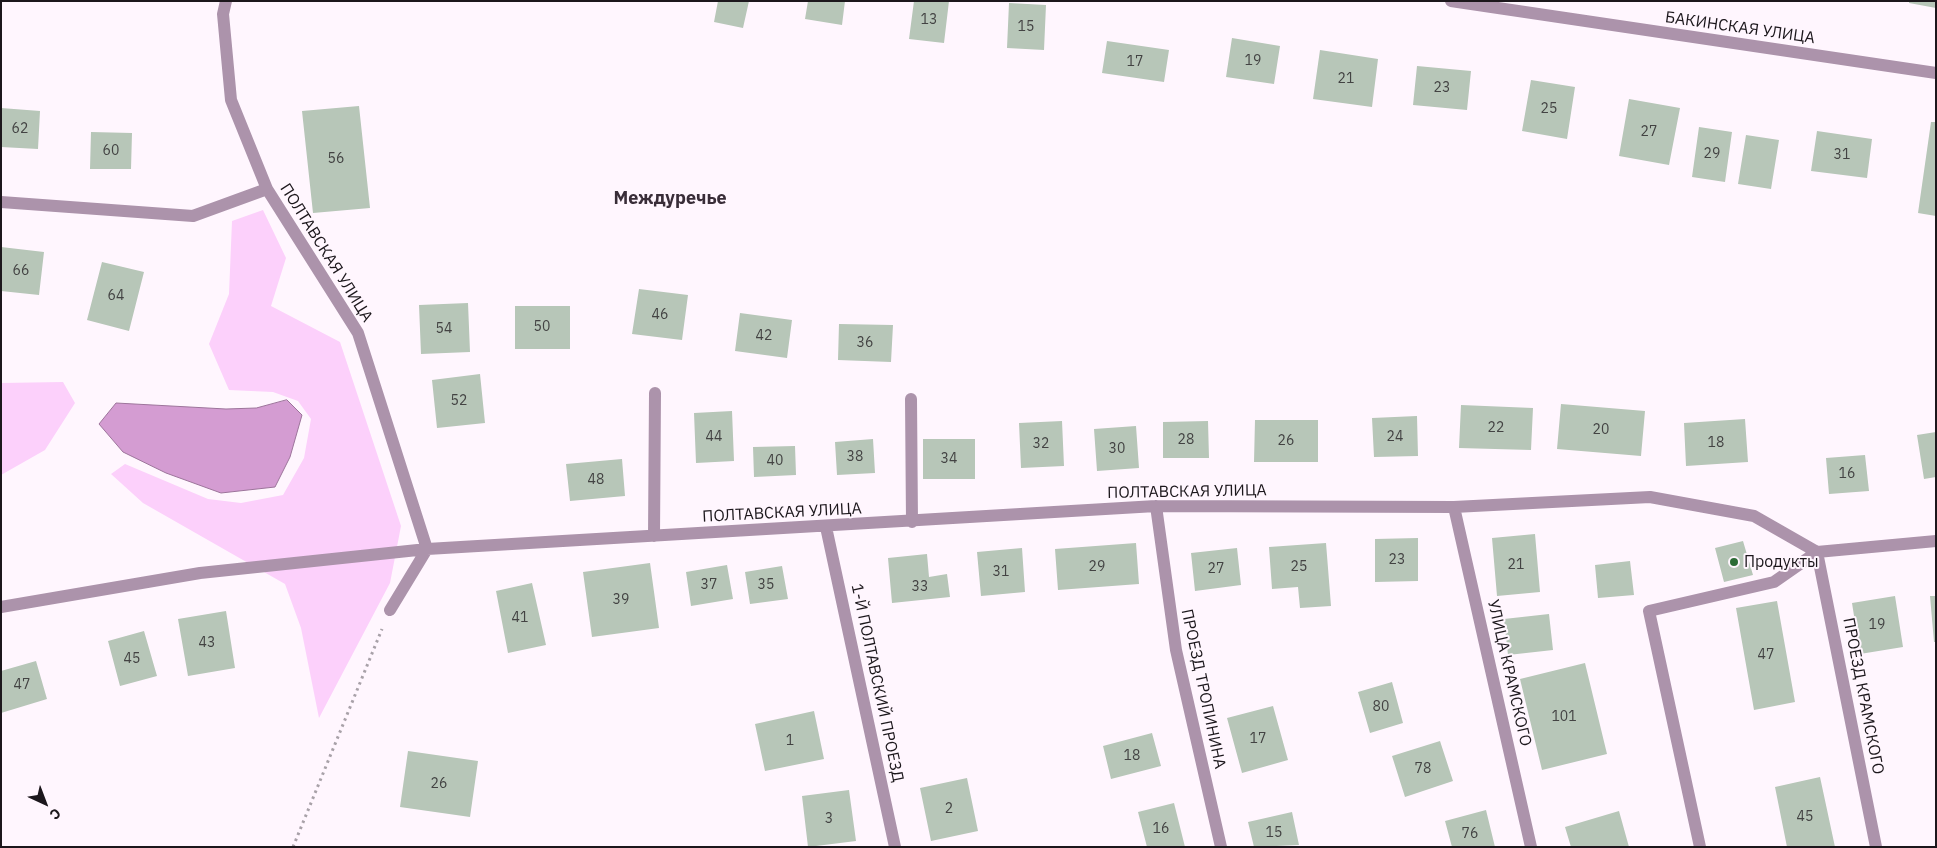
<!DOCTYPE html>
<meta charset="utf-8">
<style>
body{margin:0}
#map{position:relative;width:1937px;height:848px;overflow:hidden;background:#fff6fe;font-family:"IBM Plex Sans",sans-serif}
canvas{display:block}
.frame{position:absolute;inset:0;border:2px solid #1c171c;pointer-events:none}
.north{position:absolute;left:20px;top:778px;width:50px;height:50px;-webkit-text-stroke:4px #fff6fe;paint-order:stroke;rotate:137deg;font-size:14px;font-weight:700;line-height:20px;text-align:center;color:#1c171c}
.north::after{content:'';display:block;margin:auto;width:18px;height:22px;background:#1c171c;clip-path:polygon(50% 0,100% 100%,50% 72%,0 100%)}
</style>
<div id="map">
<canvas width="1937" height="848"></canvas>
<div class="frame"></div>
<div class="north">С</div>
</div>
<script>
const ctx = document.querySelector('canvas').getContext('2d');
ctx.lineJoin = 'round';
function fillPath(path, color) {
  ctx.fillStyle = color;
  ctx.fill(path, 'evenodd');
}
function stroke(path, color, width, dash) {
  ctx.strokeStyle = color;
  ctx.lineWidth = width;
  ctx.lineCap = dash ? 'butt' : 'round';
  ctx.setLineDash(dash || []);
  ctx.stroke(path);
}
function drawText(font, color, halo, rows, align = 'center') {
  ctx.font = font + ' "IBM Plex Sans",sans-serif';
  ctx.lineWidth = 4;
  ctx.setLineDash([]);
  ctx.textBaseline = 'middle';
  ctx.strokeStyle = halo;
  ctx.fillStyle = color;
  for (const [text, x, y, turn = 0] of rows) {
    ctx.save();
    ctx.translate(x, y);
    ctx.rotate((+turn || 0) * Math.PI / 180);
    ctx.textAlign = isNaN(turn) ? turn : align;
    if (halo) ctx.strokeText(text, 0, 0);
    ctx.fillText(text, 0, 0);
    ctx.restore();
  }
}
fillPath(new Path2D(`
 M263,210L286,258L271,306L340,342L401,526L390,583L319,718L301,628L285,584L143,503L111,474L125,464L208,499L241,503L283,495L304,458L311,419L298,401L273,392L229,390L209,344L229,294L232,221Z
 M63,382L75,403L45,450L1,475V383Z`), '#fcd0fb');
const water = new Path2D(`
 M287,400L302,415L290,457L275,487L221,493L166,473L123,452L99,424L116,403L226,409L256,408Z`);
fillPath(water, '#d49cd2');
stroke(water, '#9d749b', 1);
fillPath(new Path2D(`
 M718,1H749L743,28L714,22Z
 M808,1H845L842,25L805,19Z
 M914,1H949L944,43L909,39Z
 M1909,1H1936V8L1909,3Z
 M1009,3L1046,5L1044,50L1007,48Z
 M1232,38L1280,46L1274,84L1226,77Z
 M1107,41L1169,50L1164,82L1102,73Z
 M1320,50L1378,59L1372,107L1313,99Z
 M1417,66L1471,71L1467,110L1413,105Z
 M1531,80L1575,87L1567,139L1522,131Z
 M1629,99L1680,108L1669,165L1619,156Z
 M359,106L370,208L313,213L302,111Z
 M1,108L40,111L38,149L1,147Z
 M1931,122H1936V216L1918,213Z
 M1699,127L1732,132L1725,182L1692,177Z
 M1817,131L1872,139L1867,178L1811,171Z
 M91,132L132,133L131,169H90Z
 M1746,135L1779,140L1771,189L1738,184Z
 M1,247L44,252L39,295L1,291Z
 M102,262L144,272L129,331L87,320Z
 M639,289L688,295L682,340L632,334Z
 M468,303L470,352L421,354L419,305Z
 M515,306H570V349H515Z
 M740,313L792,320L787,358L735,351Z
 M839,324L893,325L891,362L838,360Z
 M480,374L485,423L437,428L432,380Z
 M1561,404L1645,411L1641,456L1557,449Z
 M1461,405L1533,408L1531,450L1459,448Z
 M732,411L734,461L696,463L694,413Z
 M1417,416L1418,456L1374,457L1372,418Z
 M1745,419L1748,462L1686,466L1684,423Z
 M1255,420H1318V462H1254Z
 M1062,421L1064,466L1021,468L1019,423Z
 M1208,421L1209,458H1163V422Z
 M1136,426L1139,468L1097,471L1094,429Z
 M1936,432V477L1924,479L1917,435Z
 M873,439L875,473L837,475L835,442Z
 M923,439H975V479H923Z
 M795,446L796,475L754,477L753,447Z
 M1865,455L1869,491L1829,494L1826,458Z
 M622,459L625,496L570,501L566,464Z
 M1535,534L1540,592L1497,596L1492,538Z
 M1418,538V581L1375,582V539Z
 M1743,541L1753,575L1724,582L1715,548Z
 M1136,543L1139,584L1058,590L1055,549Z
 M1326,543L1331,606L1300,608L1298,587L1272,589L1269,547Z
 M1022,548L1025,592L981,596L977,552Z
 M1237,548L1241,585L1195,591L1191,553Z
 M927,554L929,577L947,574L950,597L892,603L888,558Z
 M1630,561L1634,595L1598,598L1595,565Z
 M650,563L659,628L592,637L583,572Z
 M727,565L733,599L691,606L686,572Z
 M782,566L788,599L750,604L745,572Z
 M532,583L546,645L508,653L496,591Z
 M1895,596L1903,647L1860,654L1852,603Z
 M1930,596H1936V642H1934Z
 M1777,601L1795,702L1754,710L1736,608Z
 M226,611L235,668L188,676L178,619Z
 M1549,614L1553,650L1508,655L1504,619Z
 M144,631L157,676L120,686L108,641Z
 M36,661L47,699L1,713V671Z
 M1585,663L1607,754L1542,770L1520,679Z
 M1392,682L1403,723L1370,733L1358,692Z
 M1273,706L1288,760L1242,773L1227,718Z
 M814,711L824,759L765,771L755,724Z
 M1152,733L1161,766L1111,779L1103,746Z
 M1440,741L1453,781L1405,797L1392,756Z
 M408,751L478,761L470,817L400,807Z
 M1820,777L1835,847H1787L1775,787Z
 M967,778L978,831L931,841L920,788Z
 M849,790L856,841L808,847L802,796Z
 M1174,803L1185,847H1147L1138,812Z
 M1486,810L1495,847H1452L1445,821Z
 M1619,811L1629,847H1571L1565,827Z
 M1292,812L1299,845L1254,847L1248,822Z`), '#b7c6b8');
stroke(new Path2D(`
 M293,847L382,629`), '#a8a1a8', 3, [2.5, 4]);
stroke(new Path2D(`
 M226,1L223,14L231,100L267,189L358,333L427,549
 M1451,1L1936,73
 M1,202L193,216L267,189
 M911,399L912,522
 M1156,506L1176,650L1221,847
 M1454,507L1531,847
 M826,527L895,847
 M654,536L655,393
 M1,607L200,573L427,549L1156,506L1454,507L1650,497L1754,516L1817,552L1936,541
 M390,610L427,549
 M1700,847L1649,611L1774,582L1817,552L1876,847`), '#ac93ab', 12);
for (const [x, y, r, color] of [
 [1734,562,5,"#2b6b35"]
]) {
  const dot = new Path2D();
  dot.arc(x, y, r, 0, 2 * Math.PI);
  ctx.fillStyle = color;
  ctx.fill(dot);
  stroke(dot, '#fff6fe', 2);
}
drawText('14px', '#434343', null, [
 ["13",929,20],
 ["15",1026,27],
 ["19",1253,61],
 ["17",1135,62],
 ["21",1346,79],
 ["23",1442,88],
 ["25",1549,109],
 ["62",20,129],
 ["27",1649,132],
 ["60",111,151],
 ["29",1712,154],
 ["31",1842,155],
 ["56",336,159],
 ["66",21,271],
 ["64",116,296],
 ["46",660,315],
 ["50",542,327],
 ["54",444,329],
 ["42",764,336],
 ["36",865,343],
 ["52",459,401],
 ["22",1496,428],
 ["20",1601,430],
 ["44",714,437],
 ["24",1395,437],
 ["28",1186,440],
 ["26",1286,441],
 ["18",1716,443],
 ["32",1041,444],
 ["30",1117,449],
 ["38",855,457],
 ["34",949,459],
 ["40",775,461],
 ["16",1847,474],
 ["48",596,480],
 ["23",1397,560],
 ["21",1516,565],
 ["29",1097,567],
 ["25",1299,567],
 ["27",1216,569],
 ["31",1001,572],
 ["37",709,585],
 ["35",766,585],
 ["33",920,587],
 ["39",621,600],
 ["41",520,618],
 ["19",1877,625],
 ["43",207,643],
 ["47",1766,655],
 ["45",132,659],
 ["47",22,685],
 ["80",1381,707],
 ["101",1564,717],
 ["17",1258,739],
 ["1",790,741],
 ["18",1132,756],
 ["78",1423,769],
 ["26",439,784],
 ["2",949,809],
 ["45",1805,817],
 ["3",829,819],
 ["16",1161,829],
 ["15",1274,833],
 ["76",1470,834]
]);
drawText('16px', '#1c171c', '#fff6fe', [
 ["БАКИНСКАЯ УЛИЦА",1740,28,8],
 ["ПОЛТАВСКАЯ УЛИЦА",326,253,58],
 ["ПОЛТАВСКАЯ УЛИЦА",1187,492,-1],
 ["ПОЛТАВСКАЯ УЛИЦА",782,513,-3],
 ["УЛИЦА КРАМСКОГО",1509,673,77],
 ["1-Й ПОЛТАВСКИЙ ПРОЕЗД",877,683,78],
 ["ПРОЕЗД ТРОПИНИНА",1203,689,78],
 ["ПРОЕЗД КРАМСКОГО",1863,696,79]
]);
drawText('16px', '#1c171c', '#fff6fe', [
 ["Продукты",1744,562]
], 'left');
drawText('bold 18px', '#392d38', '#fff6fe', [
 ["Междуречье",670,199]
]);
</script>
